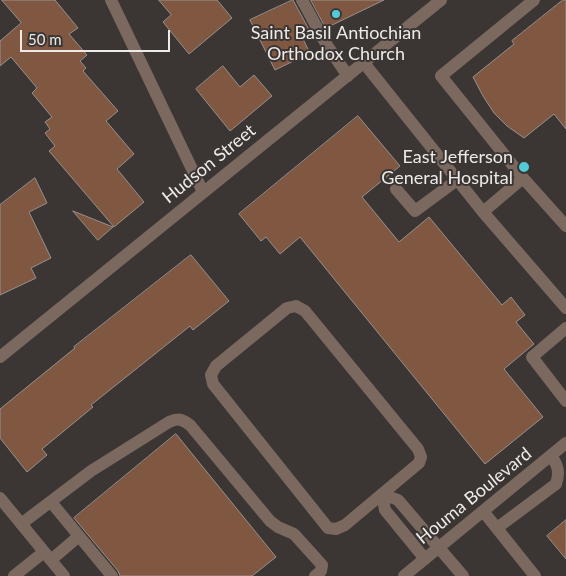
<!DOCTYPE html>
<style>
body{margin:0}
#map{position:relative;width:566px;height:576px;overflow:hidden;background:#3b3634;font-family:Lato,sans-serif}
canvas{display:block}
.scale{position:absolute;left:20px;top:30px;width:150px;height:22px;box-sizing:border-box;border:2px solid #edeae8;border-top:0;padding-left:6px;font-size:15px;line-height:18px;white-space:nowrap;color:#edeae8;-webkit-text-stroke:4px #3b3634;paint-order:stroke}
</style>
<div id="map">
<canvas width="566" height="576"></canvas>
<div class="scale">50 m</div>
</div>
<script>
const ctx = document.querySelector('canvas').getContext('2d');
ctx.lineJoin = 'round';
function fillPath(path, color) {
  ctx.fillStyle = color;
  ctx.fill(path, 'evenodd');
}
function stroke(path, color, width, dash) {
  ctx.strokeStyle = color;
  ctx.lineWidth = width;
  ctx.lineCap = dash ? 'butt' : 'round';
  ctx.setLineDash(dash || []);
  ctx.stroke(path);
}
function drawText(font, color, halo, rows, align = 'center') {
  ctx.font = font + ' Lato,sans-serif';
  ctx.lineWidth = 4;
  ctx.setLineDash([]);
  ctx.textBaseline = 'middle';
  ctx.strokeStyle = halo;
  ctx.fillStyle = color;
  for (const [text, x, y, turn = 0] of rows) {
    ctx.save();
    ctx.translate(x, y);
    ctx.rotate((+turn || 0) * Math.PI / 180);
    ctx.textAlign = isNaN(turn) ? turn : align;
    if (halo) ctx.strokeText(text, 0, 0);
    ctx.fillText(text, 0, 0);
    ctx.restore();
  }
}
const building = new Path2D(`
 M2,0H55L78,28L69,34L87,55L80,61L86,68L83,71L118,111L106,121L134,154L117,169L144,202L114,227L49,151L55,146L45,133L50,129L45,122L52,117L32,93L37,88L11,57L0,66V41L21,23Z
 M159,0H217L232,18L189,54L163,22L171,15Z
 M293,0L312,35L303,39L310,53L275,70L250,20Z
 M311,0H384L326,28Z
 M563,0H566V129L554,114L524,138L507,126L494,113L483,96L473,77L514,44L512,41Z
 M223,66L240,87L254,75L272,96L230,131L196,89Z
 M358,116L400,166L362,197L399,242L429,217L502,305L511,297L525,315L516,322L534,344L504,369L543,417L485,464L300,237L280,254L266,237L261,241L239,214Z
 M35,178L47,203L29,212L51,258L31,268L36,278L0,295V205Z
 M73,211L113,227L98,240Z
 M191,255L229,301L193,330L190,326L91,405L93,407L42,449L47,455L27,472L0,438V409L75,348L74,347Z
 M176,434L276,557L252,576H120L118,571L74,518Z
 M566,520V559L547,536Z`);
fillPath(building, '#805842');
stroke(building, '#96908d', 1);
stroke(new Path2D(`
 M111,0L203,192
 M302,0L326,44L348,76
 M364,63L483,212L566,308
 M523,178L441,76L534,0
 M396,189L415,211L457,180
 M483,212L523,178L566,226
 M296,306L305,311L418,449L421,457L419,463L345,525L336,529L328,528L213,384L211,375L216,366L287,308Z
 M566,328L532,357L566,401
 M0,357L441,0
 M0,498L64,576
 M51,502L112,576
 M483,511L535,576
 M21,524L91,471L169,422C178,418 182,419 190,425L270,521L278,527L294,534L322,565L321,571L315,576
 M497,528L556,484C560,472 558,466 551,455
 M425,559L385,510L382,494L398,500L463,576
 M51,560L79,536
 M14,576L44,552
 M404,576L566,443`), '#7b695f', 12);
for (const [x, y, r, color] of [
 [336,14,5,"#52cbd9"],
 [524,167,6,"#52cbd9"]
]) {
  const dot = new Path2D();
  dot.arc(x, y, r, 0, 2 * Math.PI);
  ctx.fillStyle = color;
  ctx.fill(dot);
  stroke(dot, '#3b3634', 2);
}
drawText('18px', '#edeae8', '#3b3634', [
 ["Saint Basil Antiochian",336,33],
 ["Orthodox Church",336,54],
 ["East Jefferson",513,157,"right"],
 ["General Hospital",513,178,"right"]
]);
drawText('18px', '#edeae8', '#3b3634', [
 ["Hudson Street",209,164,-39],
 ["Houma Boulevard",474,496,-39]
]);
</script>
